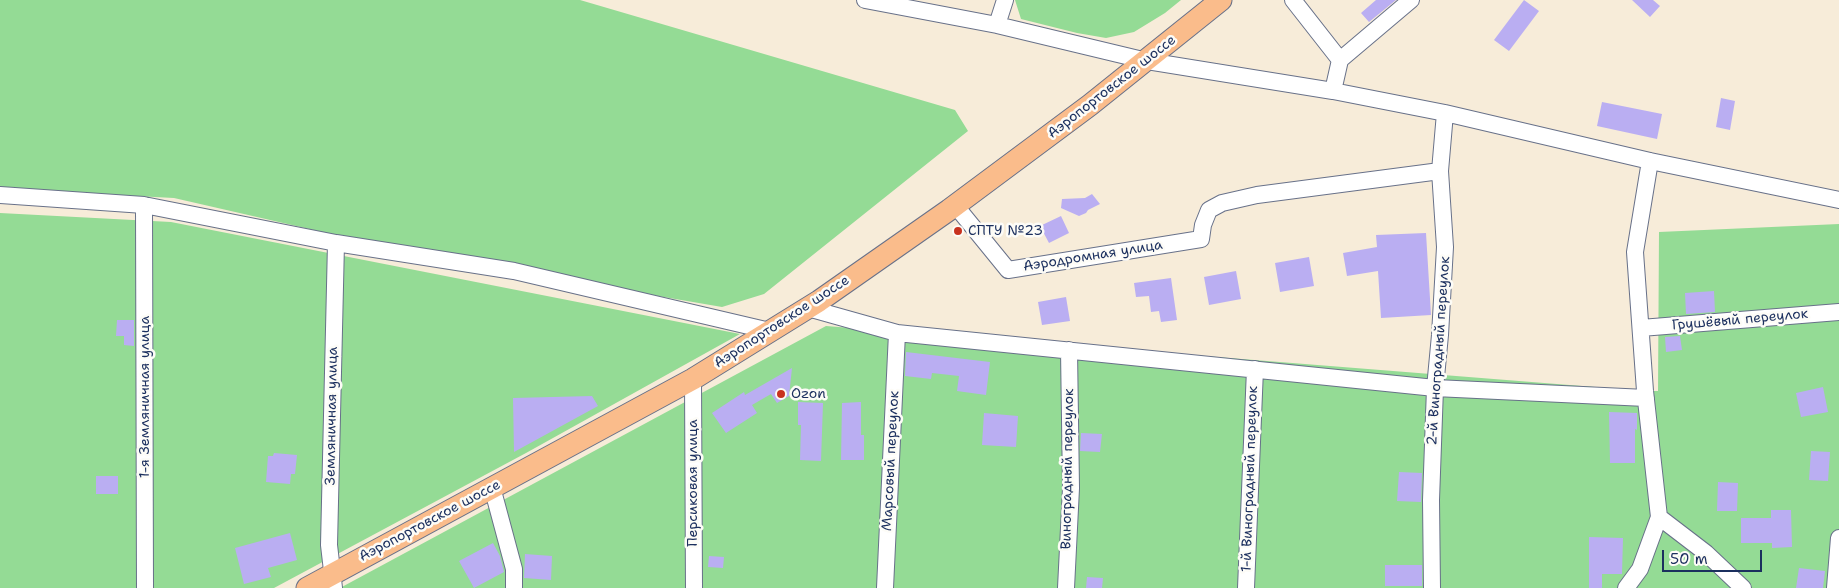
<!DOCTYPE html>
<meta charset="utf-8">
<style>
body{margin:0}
#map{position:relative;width:1839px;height:588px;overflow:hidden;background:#f7ecd9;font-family:"Shantell Sans",sans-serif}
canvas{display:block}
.scale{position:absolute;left:1662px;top:550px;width:100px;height:22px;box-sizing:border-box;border:2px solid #1b2f5e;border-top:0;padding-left:6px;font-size:15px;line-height:18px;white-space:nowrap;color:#1b2f5e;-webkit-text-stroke:4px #fdfcf7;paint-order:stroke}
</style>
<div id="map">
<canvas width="1839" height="588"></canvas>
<div class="scale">50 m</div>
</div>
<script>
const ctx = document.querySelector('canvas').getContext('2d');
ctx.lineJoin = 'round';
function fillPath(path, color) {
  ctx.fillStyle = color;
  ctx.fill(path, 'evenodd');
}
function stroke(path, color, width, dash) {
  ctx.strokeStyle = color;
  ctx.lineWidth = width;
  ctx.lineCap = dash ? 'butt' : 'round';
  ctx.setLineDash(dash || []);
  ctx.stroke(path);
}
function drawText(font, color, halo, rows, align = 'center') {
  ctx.font = font + ' "Shantell Sans",sans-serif';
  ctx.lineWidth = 5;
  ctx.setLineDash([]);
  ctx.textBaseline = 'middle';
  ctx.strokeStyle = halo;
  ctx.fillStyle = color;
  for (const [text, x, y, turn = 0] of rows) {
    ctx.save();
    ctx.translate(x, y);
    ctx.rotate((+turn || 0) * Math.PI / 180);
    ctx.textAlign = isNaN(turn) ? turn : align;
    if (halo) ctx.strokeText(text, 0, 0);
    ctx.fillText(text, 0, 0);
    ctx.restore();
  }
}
fillPath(new Path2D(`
 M0,0H580L955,110L968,131L764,294L722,307L436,258L174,198L0,189Z
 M1015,0H1181L1165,13L1134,32L1106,38L1077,33L1021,19Z
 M0,213L171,222L740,334L526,453L274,588H0Z
 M1839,224V588H340L826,326L1645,391H1658L1659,232Z`), '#94db95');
fillPath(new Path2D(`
 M1376,0H1396L1369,22L1361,13Z
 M1524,0L1539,11L1509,51L1494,40Z
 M1632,0H1653L1660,6L1650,17Z
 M1721,98L1735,101L1730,130L1716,127Z
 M1602,102L1662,114L1657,139L1597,126Z
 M1092,194L1100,204L1088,210L1086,213L1079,216L1061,208L1062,199L1085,198Z
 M1061,216L1069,233L1049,243L1040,226Z
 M1426,233L1431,315L1381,318L1378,271L1347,276L1343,253L1377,247L1376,235Z
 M1309,257L1314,286L1280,292L1275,263Z
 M1236,271L1241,299L1209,305L1204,277Z
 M1171,278L1177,320L1161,322L1159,311L1151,312L1149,296L1136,297L1134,283Z
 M1714,291L1715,312L1686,314L1685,293Z
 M1066,297L1070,321L1042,325L1038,302Z
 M117,320H134V346L124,345V336H116Z
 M1680,336L1682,350L1666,352L1665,337Z
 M906,352L990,362L986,395L957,391L959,376L932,373L931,379L905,376Z
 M792,368L789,396L777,403L771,394L752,405L757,413L726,433L712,413L744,392L745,395Z
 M1823,387L1828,412L1801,417L1796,393Z
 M592,396L598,406L514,452L513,398Z
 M798,402L823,403L821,461L800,460L801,425H798Z
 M861,402V435H864V460H841L842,403Z
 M1609,412L1637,413V430L1635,429V463H1610Z
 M984,413L1018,416L1016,447L982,445Z
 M1081,433L1102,434L1100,452L1080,451Z
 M1811,451L1830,452L1828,481L1809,480Z
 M274,453L297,455L295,474H291L290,484L266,482L268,456H273Z
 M1399,472L1422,473L1421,502L1397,501Z
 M96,476H118V494H96Z
 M1718,482L1738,483L1737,511H1717Z
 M1771,510H1791L1792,547L1772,548V543H1741V518H1771Z
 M290,533L297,560L268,568L271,577L244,584L235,548Z
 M1589,537L1623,538L1622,574H1602V588H1589Z
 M493,543L500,556L504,572L474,588L459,561Z
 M525,554L552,556L551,580L524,578Z
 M709,556L724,557L723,568L708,567Z
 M1385,565H1422V586H1385Z
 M1799,568L1825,571L1823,588H1796Z
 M1087,577L1103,578L1102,588H1086Z`), '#baaef2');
const minor = new Path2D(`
 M865,0L997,25L1147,61L1333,91L1445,113L1650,161L1839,200
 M1293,0L1340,60
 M997,25L1005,0
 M1333,91L1340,60L1411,0
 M0,195L144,205L336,243L514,271L770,331
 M144,205L145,588
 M955,205L1008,270L1201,239L1203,225L1209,210L1222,203L1257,195L1440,171
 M808,308L897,333L1435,388L1646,398
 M1641,328L1839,312
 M693,379L694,588
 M492,487L514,569V588
 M1659,517L1706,553L1743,588
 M334,588L329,545L336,243
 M885,588L897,333
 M1066,588L1071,488L1069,350
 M1246,588L1255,369
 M1432,588L1431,500L1435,388L1440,335L1445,247L1440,171L1445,113
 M1626,588L1640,569L1659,517L1645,391L1635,252L1650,161
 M1835,588L1839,538`);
const major = new Path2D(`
 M307,588L693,379L819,301L949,210L1090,105L1221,0`);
stroke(minor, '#687189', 18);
stroke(major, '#687189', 23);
stroke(minor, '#fff', 16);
stroke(major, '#fabc8b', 21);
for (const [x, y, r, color] of [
 [958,231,5,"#c8321e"],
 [781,394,5,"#c8321e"]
]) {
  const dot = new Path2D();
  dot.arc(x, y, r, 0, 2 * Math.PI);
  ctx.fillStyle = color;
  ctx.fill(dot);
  stroke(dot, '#fdfcf7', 2);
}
drawText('14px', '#1b2f5e', '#fdfcf7', [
 ["Аэропортовское шоссе",1112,87,-38],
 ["Аэродромная улица",1093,256,-9],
 ["Грушёвый переулок",1740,320,-5],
 ["Аэропортовское шоссе",782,322,-33],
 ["2-й Виноградный переулок",1439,351,-86],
 ["1-я Земляничная улица",145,397,-90],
 ["Земляничная улица",332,416,-89],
 ["Марсовый переулок",891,461,-87],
 ["Виноградный переулок",1068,469,-89],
 ["1-й Виноградный переулок",1250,479,-88],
 ["Персиковая улица",693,483,-90],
 ["Аэропортовское шоссе",430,521,-28]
]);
drawText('14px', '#1b2f5e', '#fdfcf7', [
 ["СПТУ №23",968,231],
 ["Ozon",791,394]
], 'left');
</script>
